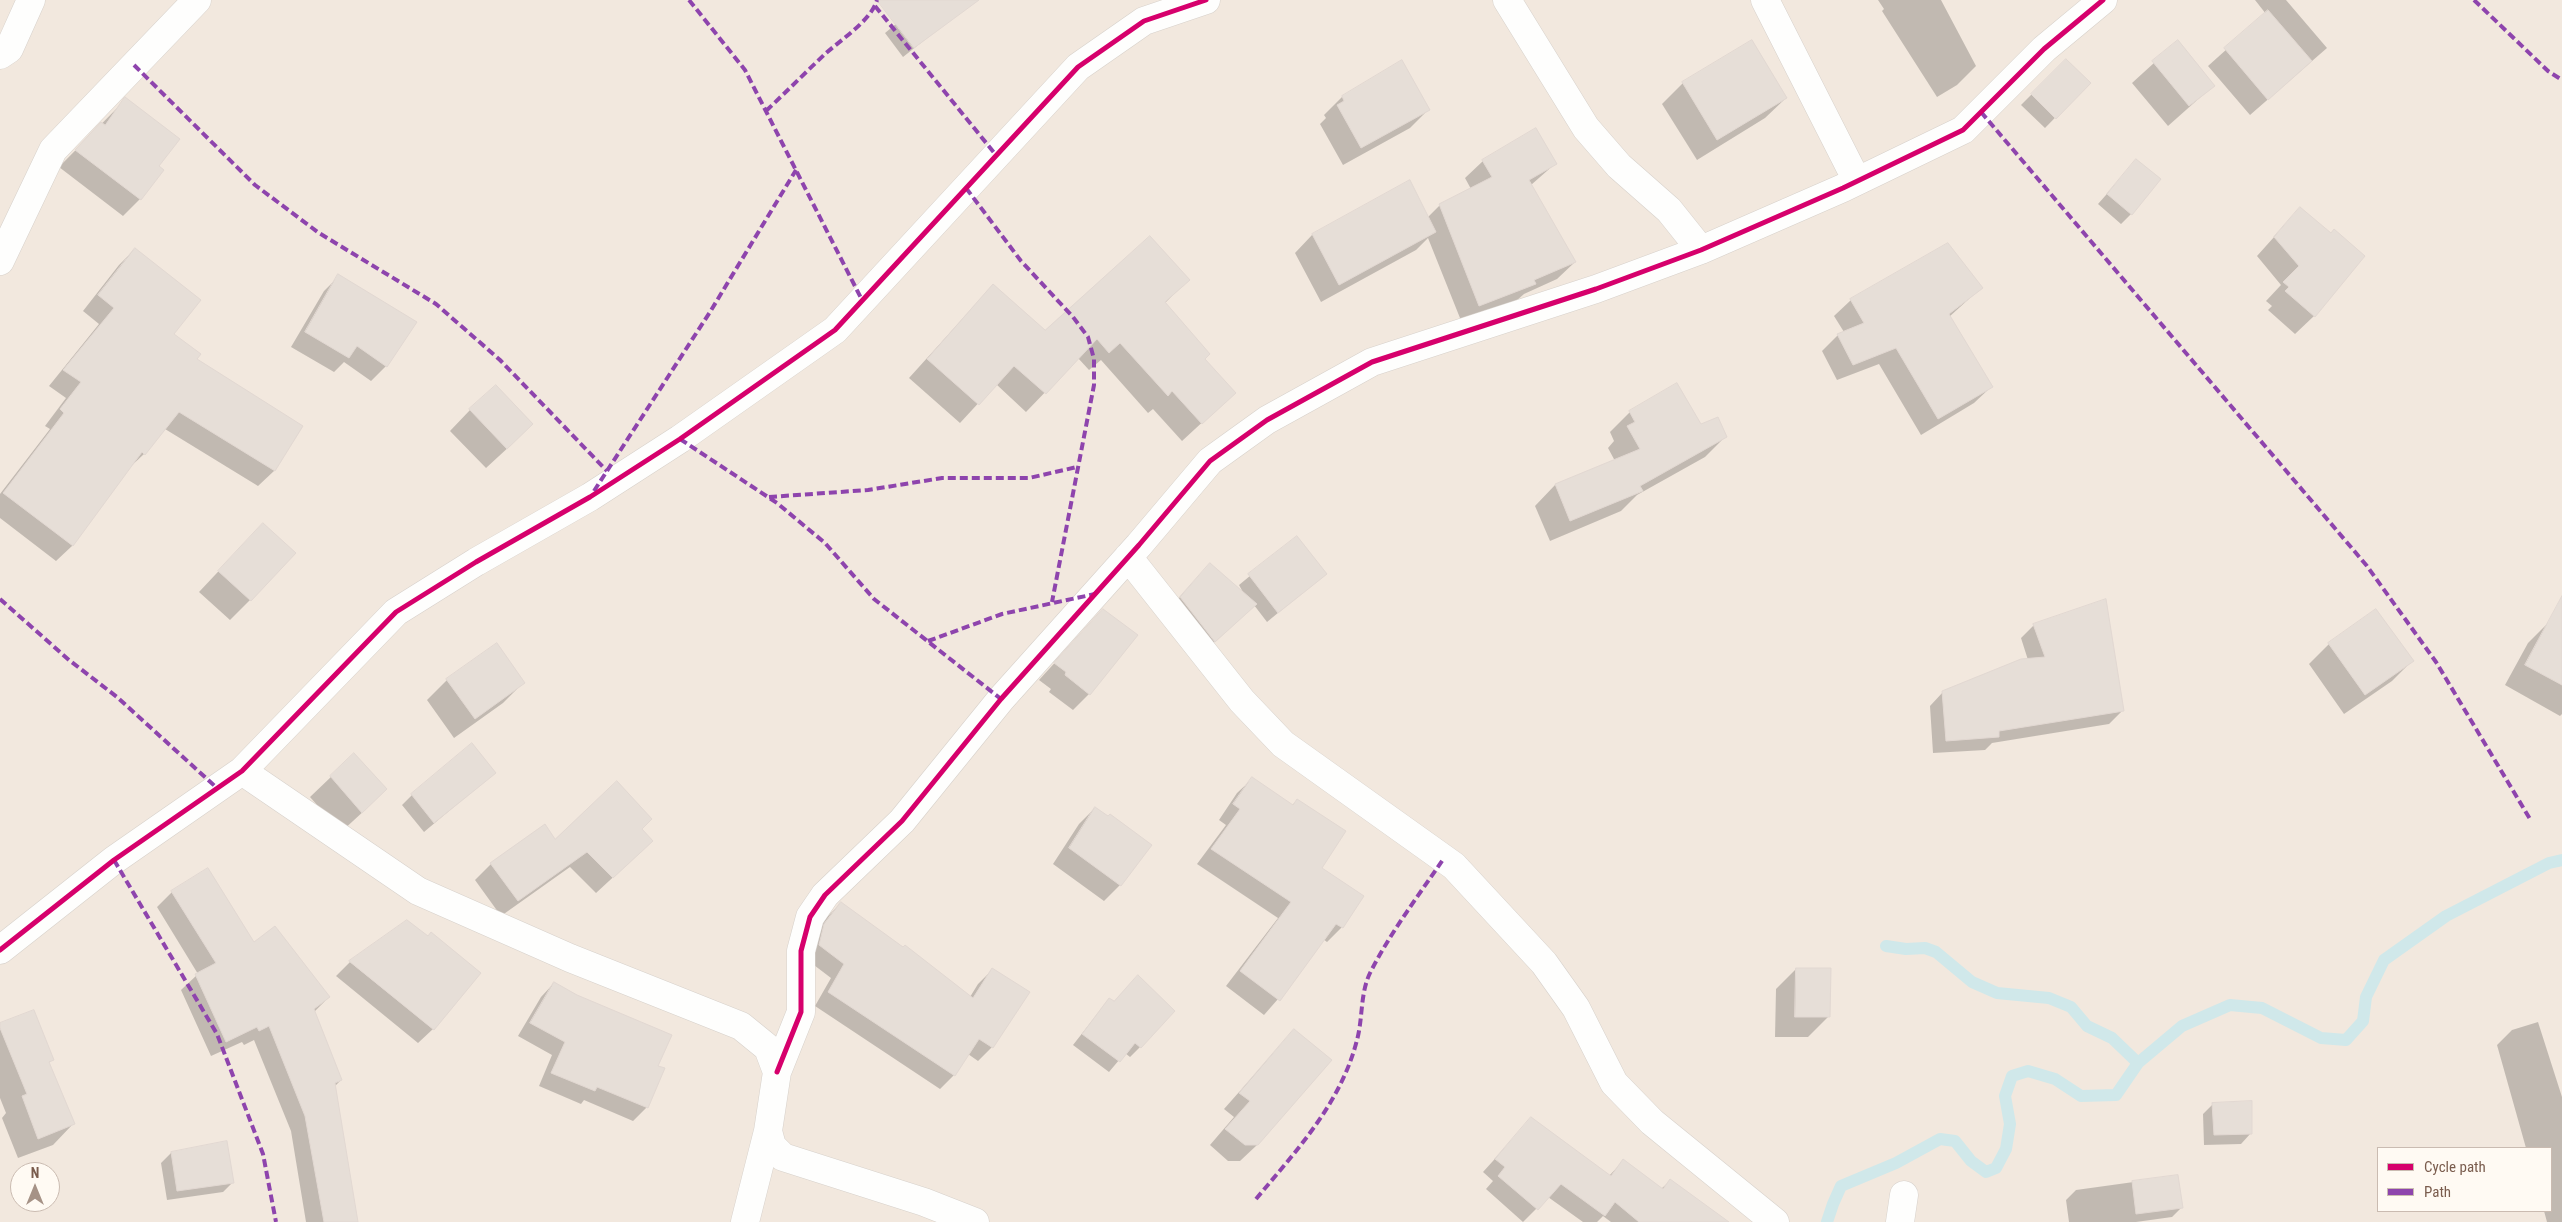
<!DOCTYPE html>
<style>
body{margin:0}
#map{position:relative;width:2562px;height:1222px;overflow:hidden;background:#f9f5f0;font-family:"Roboto Condensed",sans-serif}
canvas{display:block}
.legend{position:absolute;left:2377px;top:1147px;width:175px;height:65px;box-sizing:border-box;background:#fffaf3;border:1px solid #cabbb1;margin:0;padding:6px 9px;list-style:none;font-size:15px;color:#7a5c4d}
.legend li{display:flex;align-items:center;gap:10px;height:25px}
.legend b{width:25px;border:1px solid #cabbb1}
.north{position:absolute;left:10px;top:1162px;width:50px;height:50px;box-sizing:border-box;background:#fffaf3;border:1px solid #cabbb1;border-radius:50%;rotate:0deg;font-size:14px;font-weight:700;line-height:20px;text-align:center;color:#7a5c4d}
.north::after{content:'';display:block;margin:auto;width:18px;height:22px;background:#a69286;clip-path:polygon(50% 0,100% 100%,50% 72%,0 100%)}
</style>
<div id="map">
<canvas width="2562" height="1222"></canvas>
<ul class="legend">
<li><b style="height:6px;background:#d6006c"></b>Cycle path</li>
<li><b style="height:6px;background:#8e44ad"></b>Path</li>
</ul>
<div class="north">N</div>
</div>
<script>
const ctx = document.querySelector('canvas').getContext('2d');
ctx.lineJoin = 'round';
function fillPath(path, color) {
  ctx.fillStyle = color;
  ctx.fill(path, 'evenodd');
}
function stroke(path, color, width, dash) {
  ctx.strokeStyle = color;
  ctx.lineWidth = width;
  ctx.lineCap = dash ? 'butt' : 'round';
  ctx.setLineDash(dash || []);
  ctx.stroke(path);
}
fillPath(new Path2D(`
 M0,0H2562V1222H0ZM2378,1148H2551V1211H2378ZM20,1172H50V1202H20Z`), '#f2e8de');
fillPath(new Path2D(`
 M925,0H943L955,16L903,57L885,33Z
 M1878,0H1941L1976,66L1957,85L1937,97L1882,11L1884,9Z
 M2255,0H2286L2327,48L2250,115L2208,66L2266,14Z
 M1752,42L1786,98L1765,118L1697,160L1662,104L1683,83Z
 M2177,42L2213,86L2168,126L2132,83Z
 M2066,60L2089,83L2045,128L2021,105Z
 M1402,62L1428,110L1410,128L1343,165L1320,124L1326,118L1324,115L1342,97Z
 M126,99L157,166L140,199L123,216L59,167Z
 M1483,161L1556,163L1531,185L1575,262L1557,279L1524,294L1516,301L1462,323L1428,238L1416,250L1321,302L1295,253L1312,235L1409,182L1427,218L1440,205L1471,189L1465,178Z
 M2136,161L2131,214L2121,224L2098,204Z
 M2300,208L2314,316L2295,334L2268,310L2272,306L2266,301L2281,285L2257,256Z
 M135,249L173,334L195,360L302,427L274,471L258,486L165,429L144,454L128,469L72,546L56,561L0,518V494L50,429L45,426L66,398L49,386L99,324L83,311L119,265Z
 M339,276L415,322L386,366L371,381L344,362L334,372L291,347L324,291Z
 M1188,280L1164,304L1204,359L1234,393L1182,441L1153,409L1148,413L1101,360L1089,370L1078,358L1026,412L996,384L960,423L909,378L975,305L1045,332Z
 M1981,288L1949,317L1991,387L1974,403L1921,435L1879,364L1837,380L1822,351L1838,335L1844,332L1834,316L1851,300Z
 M470,410L511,445L486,468L450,431Z
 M1630,412L1700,426L1726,436L1705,457L1637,495L1621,511L1550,541L1535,506L1555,485L1615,461L1608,448L1614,441L1610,432Z
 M263,524L250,600L230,620L199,592Z
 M1297,537L1325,574L1267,622L1254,605L1205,651L1170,608L1200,575L1244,594L1239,585Z
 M1103,610L1089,694L1073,710L1049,692L1051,689L1039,680Z
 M2549,622L2562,630V714L2560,716L2505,685L2528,643Z
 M2034,625L2123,710L2109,724L1992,743L1985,750L1933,753L1930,706L1943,692L2028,660L2021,638Z
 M2329,644L2412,661L2392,681L2344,714L2309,664Z
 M447,680L523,683L503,703L454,738L427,700Z
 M354,755L365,810L341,832L310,797Z
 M494,773L424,832L402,805L412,795Z
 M1252,779L1292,805L1297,801L1342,927L1327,942L1323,939L1298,973L1299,975L1264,1015L1226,986L1278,918L1197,864L1226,825L1219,820L1237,793Z
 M1095,808L1150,845L1120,885L1104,901L1053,864L1079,824Z
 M640,829L635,857L596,893L570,867L501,916L475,880L491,864L555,841Z
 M172,892L254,943L329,997L314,1012L341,1080L335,1086L357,1222H306L291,1131L254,1040L244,1045L242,1042L211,1056L181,990L198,974L157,907Z
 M841,903L970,997L978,984L992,970V1047L978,1061L968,1054L954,1075L940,1089L815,1006L831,978L806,959L823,921Z
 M350,962L433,1029L418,1043L336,976Z
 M1796,969L1829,1016L1808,1037H1775L1776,989Z
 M554,983L657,1066L647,1107L633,1121L584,1100L581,1104L539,1086L552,1055L518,1036L541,997Z
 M1109,999L1140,1047L1130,1057L1125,1053L1109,1072L1073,1045Z
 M2538,1022L2562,1097V1222H2547L2544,1211H2551V1148H2526L2497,1045L2512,1030Z
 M0,1025L52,1059L48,1064L73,1124L53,1145L18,1158L2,1118L6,1113L0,1098Z
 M1294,1030L1257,1145L1240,1161H1228L1210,1145L1234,1117L1224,1109Z
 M2213,1104L2251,1133L2241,1144L2204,1145L2203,1114Z
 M1531,1119L1609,1176L1623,1161L1661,1189L1670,1181L1692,1222H1611L1603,1216L1597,1222H1583L1548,1197L1523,1222L1486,1189L1493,1181L1483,1172Z
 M226,1143L233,1182L223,1192L167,1200L161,1163L171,1153Z
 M2177,1176L2182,1207L2172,1217L2136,1222H2069L2066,1200L2076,1190Z`), '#0003');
stroke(new Path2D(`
 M1886,946L1906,949L1925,948L1936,952L1972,982L1997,993L2049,998L2071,1007L2087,1026L2112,1038L2138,1063
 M1827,1222L1833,1204L1841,1186L1896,1163L1940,1139L1955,1141L1971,1161L1986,1172L1996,1168L2006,1149L2010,1124L2005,1096L2012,1076L2028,1071L2055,1079L2081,1096L2116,1095L2138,1063L2182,1026L2230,1005L2262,1008L2321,1038L2346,1040L2363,1021L2366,997L2384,960L2446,916L2549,863L2562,860`), '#d0e8ea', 12);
const building = new Path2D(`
 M877,0H979L914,48Z
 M2268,10L2312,61L2268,100L2224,48Z
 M1752,40L1787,98L1717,140L1682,82Z
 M2178,40L2215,86L2189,106L2152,61Z
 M2066,59L2091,83L2056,119L2031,94Z
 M1402,60L1430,110L1361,148L1337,105L1344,101L1342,96Z
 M125,97L180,139L159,166L164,170L141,200L75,150L101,122L105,125Z
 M1536,128L1557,164L1529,180L1576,262L1534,280L1536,284L1479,306L1439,204L1492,177L1482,160Z
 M2136,159L2161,179L2132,215L2107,194Z
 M1410,180L1436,232L1339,285L1312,234Z
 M2300,207L2331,233L2334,229L2365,256L2315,317L2285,291L2289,287L2283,282L2299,266L2274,237Z
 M1150,236L1190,280L1165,302L1210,354L1205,359L1236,393L1202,424L1172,391L1168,396L1120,343L1109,353L1097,339L1046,394L1014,366L979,405L927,359L993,284L1045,330Z
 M1948,243L1983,288L1949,314L1993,387L1938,419L1896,348L1853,365L1837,334L1864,323L1850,299Z
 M135,248L201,300L174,334L201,354L197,359L303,426L275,471L179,412L145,455L142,452L73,546L3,493L64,413L60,409L81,382L63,370L114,308L98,295Z
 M338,274L417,322L387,367L357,346L349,358L305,332Z
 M1677,383L1701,424L1718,417L1727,437L1640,486L1643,491L1570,521L1555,484L1640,449L1627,426L1635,422L1629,411Z
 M496,385L533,424L507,449L469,409Z
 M263,523L296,553L251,601L218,571Z
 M1297,536L1327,574L1278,613L1248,574Z
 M1210,563L1257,604L1215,642L1180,597Z
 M2562,596V685L2525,665Z
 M2106,599L2124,711L1999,731V737L1946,741L1942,691L2021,659L2045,657L2033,624Z
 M1103,609L1138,635L1090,695L1065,675L1066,672L1054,663Z
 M2376,609L2414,661L2365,695L2328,643Z
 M497,643L525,683L475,719L446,679Z
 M472,743L496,773L434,823L411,794Z
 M354,753L387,789L362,813L330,776Z
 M1252,777L1293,805L1297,799L1346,831L1322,868L1364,896L1343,928L1336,924L1280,1001L1240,971L1291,902L1211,849L1240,809L1233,804Z
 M617,781L652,819L642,829L653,841L613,878L587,852L518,901L490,863L545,824L555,839Z
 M1095,807L1108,816L1110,814L1152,845L1121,886L1069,848Z
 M208,868L254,942L275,926L330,997L314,1009L342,1080L335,1083L358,1222H324L305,1116L269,1026L259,1031L257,1027L226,1042L195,974L216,963L171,891Z
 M841,902L903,947L905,945L973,998L992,968L1030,992L993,1048L979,1039L955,1076L828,992L844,964L819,945L824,924Z
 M407,920L428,936L431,932L481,973L434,1030L349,961Z
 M1796,968H1831L1830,1017H1795Z
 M1138,975L1175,1011L1141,1048L1135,1043L1120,1062L1082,1034L1109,998L1114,1001Z
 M554,982L577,995L672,1035L658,1066L665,1068L648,1108L597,1087L595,1091L551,1073L565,1042L530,1023Z
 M34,1010L54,1060L49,1062L75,1124L38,1139L22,1096L27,1094L0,1028V1023Z
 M1294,1029L1332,1060L1258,1145H1245L1225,1129L1250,1101L1239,1093Z
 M2252,1101V1134L2214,1135L2212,1103Z
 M1531,1117L1611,1176L1623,1159L1663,1189L1670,1179L1729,1222H1639L1615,1202L1605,1216L1561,1184L1538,1210L1498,1176L1505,1167L1495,1159Z
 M227,1141L234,1183L177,1191L171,1152Z
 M2178,1175L2183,1208L2136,1214L2132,1181Z`);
fillPath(building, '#e6ded7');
stroke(building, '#e2d8d2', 1);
const minor = new Path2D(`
 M1507,0L1586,128L1619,166L1669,210L1701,250
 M1765,0L1857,181
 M0,55L9,49L31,0
 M0,261L53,150L197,0
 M1128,557L1242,701L1283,744L1454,866L1544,963L1576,1008L1614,1083L1652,1122L1775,1222
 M242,771L418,891L570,958L741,1026L768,1048L777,1072L768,1131L772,1146L783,1157L924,1202L975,1222
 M0,950L114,860L242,771L396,612L476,562L590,497L680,439L835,330L1078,67L1144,21L1206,0
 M777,1072L801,1012V951L810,917L825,895L902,821L1001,699L1139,545L1210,461L1267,420L1372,362L1596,289L1701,250L1843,188L1963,130L2044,49L2103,0
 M745,1222L768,1131
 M1900,1222L1904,1195`);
stroke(minor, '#d7d1cb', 29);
stroke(minor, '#fefefd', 28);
stroke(new Path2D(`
 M689,0L745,70L862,300
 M2474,0L2548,71L2562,80
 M875,6L996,155
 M134,65L255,185L319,233L436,304L500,360L607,471
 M766,111C786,92 805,73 824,55C840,40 871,21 877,0
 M1981,112L2367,566L2436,662L2530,819
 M966,188L1021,261L1073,317L1088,337L1094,359V385L1052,602
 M680,439L777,503L825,543L874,599L1001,699
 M594,491L710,312L796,170
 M769,497L868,490L942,478H1029L1077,467
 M0,599L69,660L117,697L217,788
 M928,641L1002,614L1095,594
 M114,860L217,1034L263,1154L276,1222
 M1256,1199C1297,1150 1341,1103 1357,1040C1363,1018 1360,994 1370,973C1390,933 1419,895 1444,858`), '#8e44ad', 4, [8, 4]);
stroke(new Path2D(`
 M0,950L114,860L242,771L396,612L476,562L590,497L680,439L835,330L1078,67L1144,21L1206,0
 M777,1072L801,1012V951L810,917L825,895L902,821L1001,699L1139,545L1210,461L1267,420L1372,362L1596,289L1701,250L1843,188L1963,130L2044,49L2103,0`), '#d6006c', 5);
</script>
